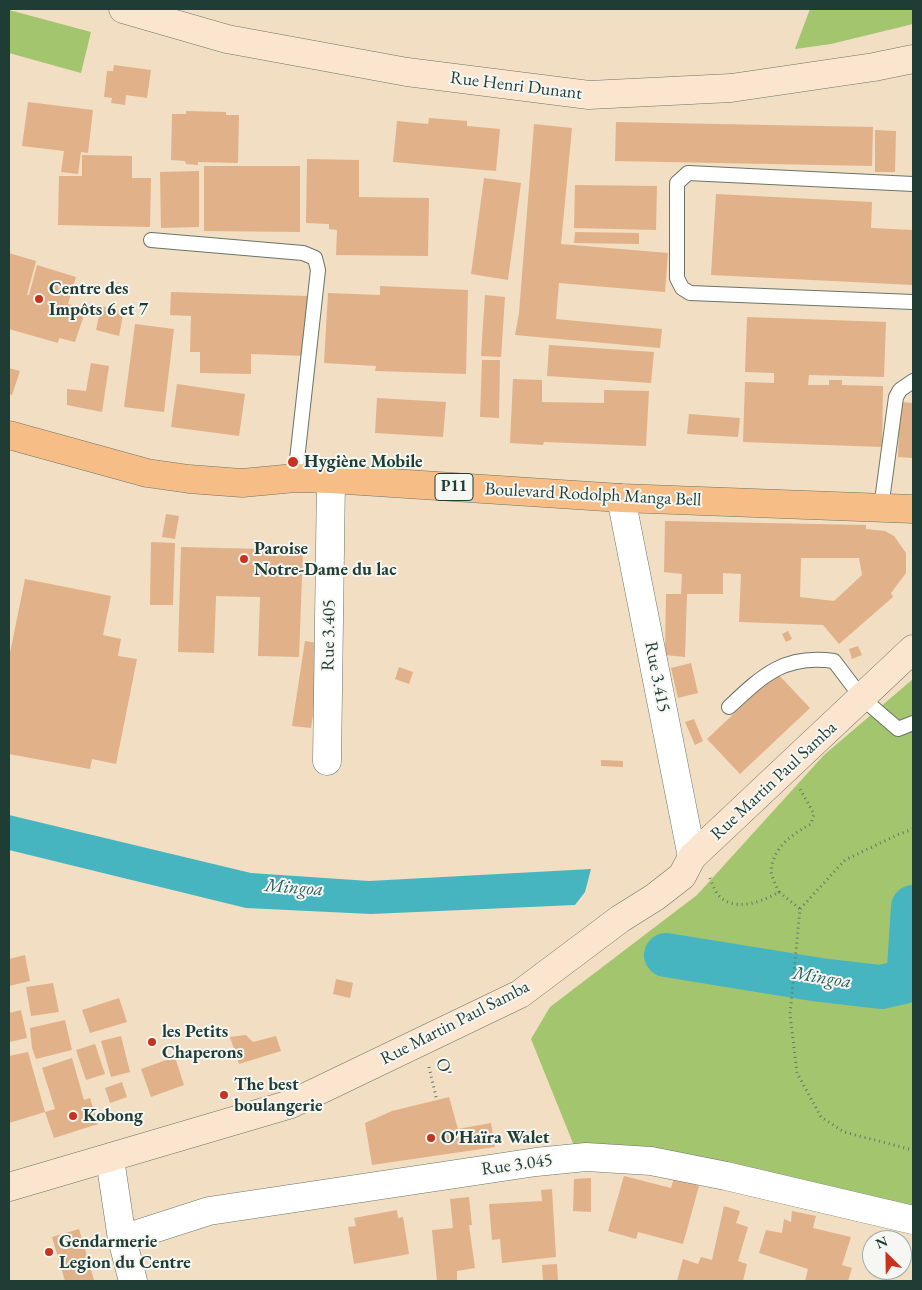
<!DOCTYPE html>
<meta charset="utf-8">
<style>
body{margin:0}
#map{position:relative;width:922px;height:1290px;overflow:hidden;background:#f2dec2;font-family:"EB Garamond",serif}
canvas{display:block}
.frame{position:absolute;inset:0;border:10px solid #1f3d34;pointer-events:none}
.north{position:absolute;left:862px;top:1230px;width:50px;height:50px;box-sizing:border-box;background:#f6f6f2;border:1px solid #a0aca6;border-radius:50%;rotate:337deg;font-size:14px;font-weight:700;line-height:20px;text-align:center;color:#1f3d34}
.north::after{content:'';display:block;margin:auto;width:18px;height:22px;background:#c8321e;clip-path:polygon(50% 0,100% 100%,50% 72%,0 100%)}
</style>
<div id="map">
<canvas width="922" height="1290"></canvas>
<div class="frame"></div>
<div class="north">N</div>
</div>
<script>
const ctx = document.querySelector('canvas').getContext('2d');
ctx.lineJoin = 'round';
function fillPath(path, color) {
  ctx.fillStyle = color;
  ctx.fill(path, 'evenodd');
}
function stroke(path, color, width, dash) {
  ctx.strokeStyle = color;
  ctx.lineWidth = width;
  ctx.lineCap = dash ? 'butt' : 'round';
  ctx.setLineDash(dash || []);
  ctx.stroke(path);
}
function drawText(font, color, halo, rows, align = 'center') {
  ctx.font = font + ' "EB Garamond",serif';
  ctx.lineWidth = 4;
  ctx.setLineDash([]);
  ctx.textBaseline = 'middle';
  ctx.strokeStyle = halo;
  ctx.fillStyle = color;
  for (const [text, x, y, turn = 0] of rows) {
    ctx.save();
    ctx.translate(x, y);
    ctx.rotate((+turn || 0) * Math.PI / 180);
    ctx.textAlign = isNaN(turn) ? turn : align;
    if (halo) ctx.strokeText(text, 0, 0);
    ctx.fillText(text, 0, 0);
    ctx.restore();
  }
}
fillPath(new Path2D(`
 M810,9H913V24L831,44L795,49Z
 M9,10L91,32L81,73L9,53Z
 M913,679V1221L579,1158L531,1039L550,1007L697,895L824,755Z`), '#a3c56e');
fillPath(new Path2D(`
 M9,815L251,873L369,881L591,869L585,892L575,905L371,914L246,908L9,850Z`), '#46b5bf');
stroke(new Path2D(`
 M666,955L820,980L881,987L903,982L909,968L913,907`), '#46b5bf', 44);
fillPath(new Path2D(`
 M114,65L151,70L147,98L126,95L125,105L111,103L112,98L104,97L107,71H113Z
 M28,102L93,110L88,153L81,152L78,174L61,172L64,151L22,146Z
 M186,111L226,112V115H239L238,163L198,162V165L186,164L185,161L171,160L172,114H186Z
 M429,118L467,121V126L500,129L496,171L393,162L397,121L428,124Z
 M616,122L873,127L872,166L615,161Z
 M534,124L572,128L561,244L668,253L665,292L559,283L556,319L662,329L660,348L515,335L519,313Z
 M875,130L896,131L895,172H875Z
 M82,155L132,156V178H151L150,227L58,225L59,176H82Z
 M307,159L359,160V197L429,198L428,256L336,255L337,230L329,229V224L306,223Z
 M204,166H300V232L204,231Z
 M199,171V227L161,228L160,172Z
 M484,178L521,183L508,280L471,274Z
 M575,185L657,186L656,230L574,228Z
 M716,194L872,202L871,228L913,230V285L711,275Z
 M575,232L639,233V244L574,243Z
 M9,253L36,261L27,295H29L37,265L76,277L68,304L86,309L75,342L59,338L58,343L9,329Z
 M380,286L468,290L466,374L375,371L376,366L324,363L328,293L380,295Z
 M171,292L309,296L307,356L251,354V374L200,373V352H190L191,316L170,315Z
 M485,295L505,297L501,357L481,356Z
 M101,306L119,310L118,314L123,315L119,336L96,330Z
 M747,317L886,322L884,377L809,375L808,385H829V380H842V385L883,386L882,447L743,442L745,382L774,383V373L745,372Z
 M135,324L174,329L164,412L124,407Z
 M549,345L654,352L651,383L547,376Z
 M482,360H500L499,418L480,417Z
 M91,363L109,366L102,412L67,405V389L86,391Z
 M9,368L20,371L12,395L9,394Z
 M513,379L542,380V402L604,403V390L649,391L646,446L544,442L543,445L510,443Z
 M177,384L245,394L239,436L171,427Z
 M377,398L446,402L443,437L375,433Z
 M900,402L913,403V458L898,457Z
 M689,414L740,418L738,437L687,434Z
 M166,514L179,516L175,539L162,537Z
 M665,521L866,525V529L885,531L894,536L906,553V573L891,593L893,597L839,644L823,625L739,622L741,574L723,573V594H687L685,657L665,655L666,594H681L682,574L664,572ZM801,558H859L862,575L834,601L800,597Z
 M151,542L175,543L173,605H150Z
 M181,547L303,550L299,657L258,656L260,597L216,596L214,653L178,652Z
 M25,579L111,596L103,635L121,639L118,656L137,659L116,764L92,759L90,769L9,754V658Z
 M788,631L792,639L786,642L782,634Z
 M305,641L324,644L311,728L292,726Z
 M858,646L862,655L852,659L849,649Z
 M691,663L698,693L678,698L671,668Z
 M399,667L413,672L409,684L395,679Z
 M777,673L810,708L740,774L707,739Z
 M694,719L703,741L695,745L685,722Z
 M601,760L623,761V767L601,766Z
 M25,955L30,981L9,986V959Z
 M336,979L353,983L350,998L333,994Z
 M53,983L59,1012L31,1016L26,987Z
 M119,998L127,1022L90,1033L82,1010Z
 M21,1010L27,1038L9,1042V1013Z
 M65,1020L72,1050L36,1059L32,1048L30,1028Z
 M246,1035L253,1042L276,1036L281,1051L239,1064L230,1037Z
 M121,1036L130,1072L111,1077L101,1041Z
 M95,1044L105,1074L86,1080L76,1050Z
 M28,1052L45,1112L9,1123V1056Z
 M175,1057L184,1085L151,1097L141,1069Z
 M72,1058L84,1100L90,1098L98,1124L54,1138L45,1112L55,1109L42,1068Z
 M122,1082L127,1097L110,1103L105,1088Z
 M449,1097L458,1129L491,1123L495,1147L372,1165L365,1123L392,1111Z
 M624,1176L671,1188L674,1178L699,1186L683,1244L638,1232L636,1239L608,1231Z
 M591,1178V1212L573,1211L574,1179Z
 M552,1189L556,1257L502,1263L500,1239L492,1240L489,1204L542,1201L541,1190Z
 M469,1197L472,1225H469L475,1268L457,1271V1281H437L432,1230L453,1228L450,1199Z
 M724,1206L740,1211L736,1223L748,1227L738,1261L747,1264L743,1281H677L683,1259L698,1264L701,1257L712,1260Z
 M397,1210L398,1218L403,1217L409,1254L354,1264L348,1227L356,1226L354,1218Z
 M792,1211L816,1216L813,1228L851,1237L842,1265L852,1268L848,1281H805L808,1269L759,1253L766,1230L782,1233L784,1219L791,1222Z
 M79,1229L94,1280L65,1281L52,1237Z
 M557,1264L558,1281H543L542,1265Z`), '#e1b18a');
const lane = new Path2D(`
 M913,184L688,173L677,183V278L682,288L690,293L913,302
 M151,240L303,253L315,258L318,270L295,478
 M881,508L896,397L900,390L913,381
 M729,707C763,675 785,654 834,661L862,698L898,729L913,723`);
const street = new Path2D(`
 M621,498L692,857
 M327,761L331,479
 M110,1159L122,1239L133,1281
 M122,1239L209,1211L536,1162L586,1157L651,1161L726,1176L913,1220`);
const secondary = new Path2D(`
 M123,9L227,39L407,72L589,95L731,88L874,67L913,59
 M9,1187L291,1104L520,994L620,919L655,897L682,876L692,857L913,649`);
const primary = new Path2D(`
 M9,435L147,473L189,479L242,483L295,478L331,479L621,498L913,509`);
stroke(lane, '#697566', 16);
stroke(street, '#697566', 29);
stroke(secondary, '#697566', 29);
stroke(primary, '#697566', 29);
stroke(new Path2D(`
 M913,829L897,835L845,860L800,909L790,1014L797,1073L821,1117L844,1132L913,1150
 M710,878C712,883 715,892 719,896C735,912 762,902 779,892L800,909
 M779,892C776,886 771,876 771,870C774,846 793,834 811,824L814,814L800,789
 M429,1067L437,1101`), '#697566', 3, [1, 4]);
stroke(lane, '#fff', 14);
stroke(street, '#fff', 28);
stroke(secondary, '#fbe5cf', 28);
stroke(primary, '#f6be86', 28);
for (const [x, y, r, color] of [
 [39,299,5,"#c8321e"],
 [293,462,6,"#c8321e"],
 [244,559,5,"#c8321e"],
 [152,1042,5,"#c8321e"],
 [224,1095,5,"#c8321e"],
 [73,1116,5,"#c8321e"],
 [431,1138,5,"#c8321e"],
 [49,1252,5,"#c8321e"]
]) {
  const dot = new Path2D();
  dot.arc(x, y, r, 0, 2 * Math.PI);
  ctx.fillStyle = color;
  ctx.fill(dot);
  stroke(dot, '#f6f6f2', 2);
}
for (const [x, y, w] of [
 [454,487,38]
]) {
  const box = new Path2D();
  box.roundRect(x - w / 2, y - 13.5, w, 27, 4);
  ctx.fillStyle = '#f6f6f2';
  ctx.fill(box);
  stroke(box, '#1f3d34', 1);
}
drawText('bold 16px', '#1f3d34', null, [
 ["P11",454,487]
]);
drawText('18px', '#1f3d34', '#f6f6f2', [
 ["Rue Henri Dunant",516,86,7],
 ["Boulevard Rodolph Manga Bell",593,495,3],
 ["Rue 3.405",329,635,-89],
 ["Rue 3.415",657,677,79],
 ["Rue Martin Paul Samba",774,781,-43],
 ["Rue Martin Paul Samba",455,1023,-27],
 ["O'",443,1067,76],
 ["Rue 3.045",517,1165,-8]
]);
drawText('bold 18px', '#1f3d34', '#f6f6f2', [
 ["Centre des",49,289],
 ["Impôts 6 et 7",49,310],
 ["Hygiène Mobile",304,462],
 ["Paroise",254,549],
 ["Notre-Dame du lac",254,570],
 ["les Petits",162,1032],
 ["Chaperons",162,1053],
 ["The best",234,1085],
 ["boulangerie",234,1106],
 ["Kobong",83,1116],
 ["O'Haïra Walet",441,1138],
 ["Gendarmerie",59,1242],
 ["Legion du Centre",59,1263]
], 'left');
drawText('italic 19px', '#2b615e', '#f6f6f2', [
 ["Mingoa",294,888,4],
 ["Mingoa",822,978,9]
]);
</script>
